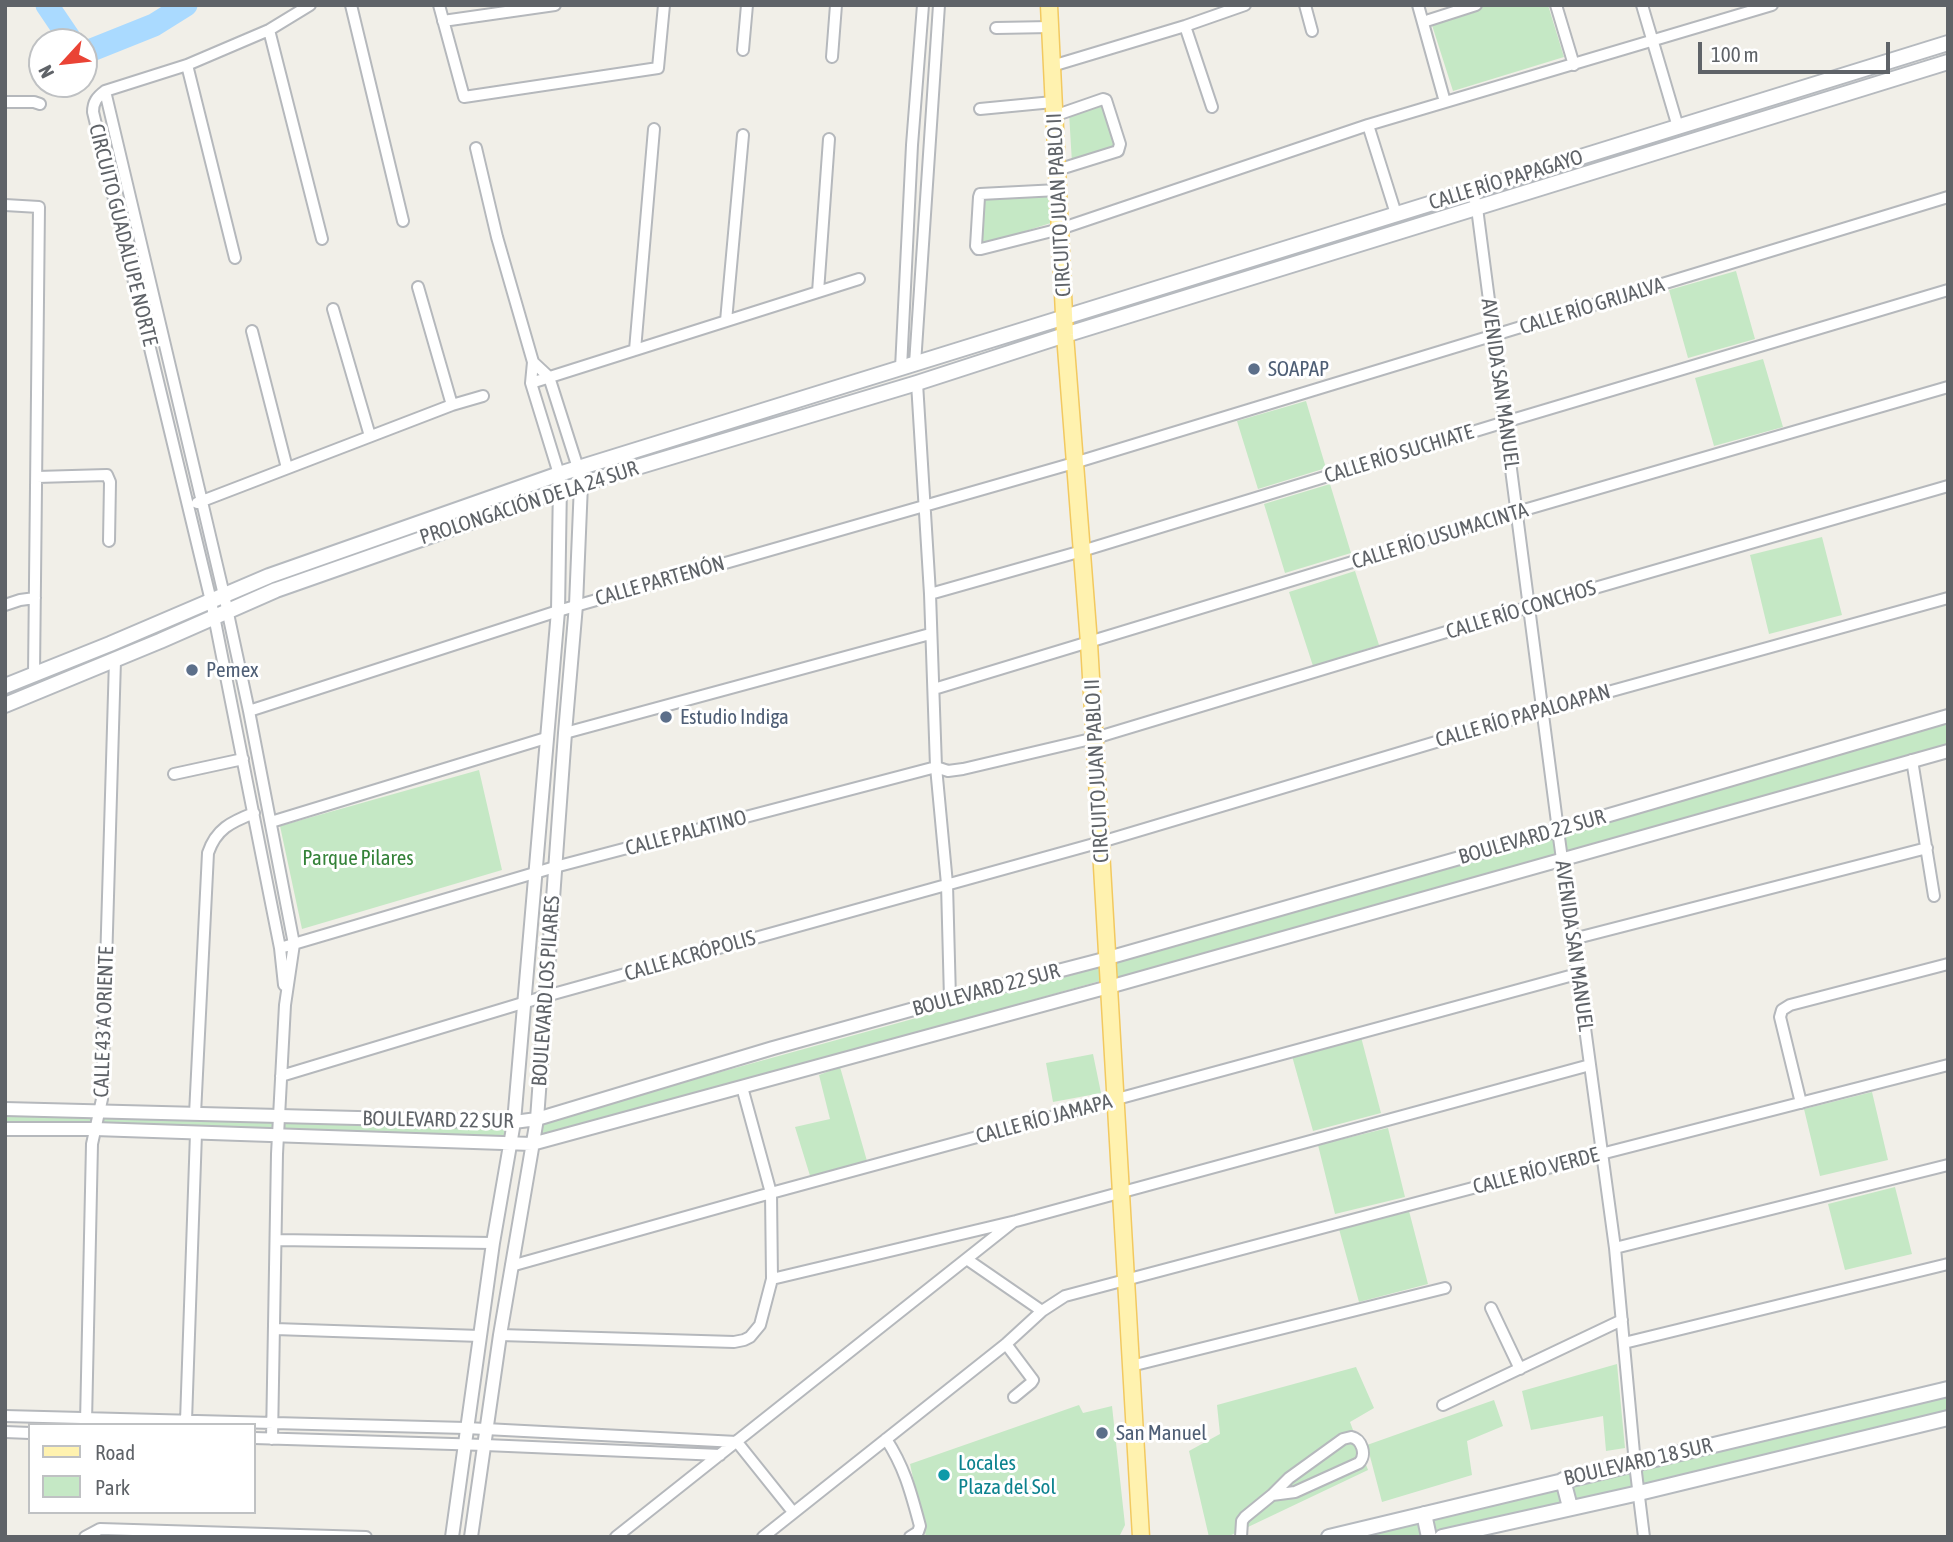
<!DOCTYPE html>
<meta charset="utf-8">
<style>
body{margin:0}
#map{position:relative;width:1953px;height:1542px;overflow:hidden;background:#f1efe8;font-family:"Asap Condensed",sans-serif}
canvas{display:block}
.frame{position:absolute;inset:0;border:7px solid #5f6368;pointer-events:none}
.legend{position:absolute;left:28px;top:1423px;width:228px;height:91px;box-sizing:border-box;background:#fff;border:2px solid #bfc1c3;margin:0;padding:9px 12px;list-style:none;font-size:21px;color:#5f6368}
.legend li{display:flex;align-items:center;gap:14px;height:35px}
.legend b{width:35px;border:2px solid #bfc1c3}
.north{position:absolute;left:28px;top:28px;width:70px;height:70px;box-sizing:border-box;background:#fff;border:2px solid #bfc1c3;border-radius:50%;rotate:243deg;font-size:19px;font-weight:700;line-height:28px;text-align:center;color:#5f6368}
.north::after{content:'';display:block;margin:auto;width:24px;height:32px;background:#ea4335;clip-path:polygon(50% 0,100% 100%,50% 72%,0 100%)}
.scale{position:absolute;left:1698px;top:42px;width:192px;height:32px;box-sizing:border-box;border:4px solid #5f6368;border-top:0;padding-left:9px;font-size:21px;line-height:24px;white-space:nowrap;color:#5f6368;-webkit-text-stroke:5px #fff;paint-order:stroke}
</style>
<div id="map">
<canvas width="1953" height="1542"></canvas>
<div class="frame"></div>
<ul class="legend">
<li><b style="height:9px;background:#fff2af"></b>Road</li>
<li><b style="height:19px;background:#c5e8c5"></b>Park</li>
</ul>
<div class="north">N</div>
<div class="scale">100 m</div>
</div>
<script>
const ctx = document.querySelector('canvas').getContext('2d');
ctx.lineJoin = 'round';
function fillPath(path, color) {
  ctx.fillStyle = color;
  ctx.fill(path, 'evenodd');
}
function stroke(path, color, width, dash) {
  ctx.strokeStyle = color;
  ctx.lineWidth = width;
  ctx.lineCap = dash ? 'butt' : 'round';
  ctx.setLineDash(dash || []);
  ctx.stroke(path);
}
function drawText(font, color, halo, rows, align = 'center') {
  ctx.font = font + ' "Asap Condensed",sans-serif';
  ctx.lineWidth = 6;
  ctx.setLineDash([]);
  ctx.textBaseline = 'middle';
  ctx.strokeStyle = halo;
  ctx.fillStyle = color;
  for (const [text, x, y, turn = 0] of rows) {
    ctx.save();
    ctx.translate(x, y);
    ctx.rotate((+turn || 0) * Math.PI / 180);
    ctx.textAlign = isNaN(turn) ? turn : align;
    if (halo) ctx.strokeText(text, 0, 0);
    ctx.fillText(text, 0, 0);
    ctx.restore();
  }
}
fillPath(new Path2D(`
 M1485,5H1548L1564,57L1453,91L1431,22Z
 M1105,102L1119,148L1072,163L1069,113Z
 M1055,193L1057,221L979,246L983,196Z
 M1736,271L1755,339L1688,358L1669,290Z
 M1763,359L1783,427L1714,446L1695,378Z
 M1306,401L1326,468L1258,489L1237,421Z
 M1330,484L1351,553L1285,573L1264,504Z
 M1822,537L1842,615L1769,634L1750,555Z
 M1355,571L1379,645L1313,666L1289,592Z
 M1948,716V750L1116,985L1114,956Z
 M479,770L502,870L302,929L280,826Z
 M1101,967L1100,981L538,1139L543,1121Z
 M1361,1037L1381,1113L1313,1131L1292,1056Z
 M1093,1054L1101,1093L1053,1102L1046,1063Z
 M840,1067L867,1161L811,1179L795,1127L830,1119L819,1075Z
 M1872,1092L1888,1160L1820,1176L1804,1109Z
 M5,1114L509,1125L507,1141L5,1124Z
 M1388,1128L1405,1197L1335,1214L1318,1145Z
 M1895,1187L1912,1254L1845,1270L1828,1204Z
 M1409,1211L1428,1284L1359,1302L1339,1229Z
 M1617,1364L1625,1448L1606,1451L1603,1416L1531,1430L1522,1391Z
 M1356,1367L1374,1408L1350,1422L1368,1470L1227,1537H1209L1189,1451L1220,1434L1217,1405Z
 M1948,1389V1418L1442,1537H1329Z
 M1494,1400L1503,1426L1467,1441L1472,1475L1382,1502L1367,1445Z
 M1079,1405L1083,1413L1112,1406L1125,1525L1119,1537H926L910,1464Z`), '#c5e8c5');
stroke(new Path2D(`
 M47,5L72,42
 M84,53L154,25L186,5`), '#aadaff', 23);
const minor = new Path2D(`
 M351,5L403,221
 M439,5L464,97L658,68L664,5
 M1305,5L1312,31
 M1418,5L1445,102
 M1556,5L1574,65
 M1642,5L1678,127
 M443,21L555,5
 M1423,22L1476,5
 M1185,26L1212,107
 M996,28L1051,27
 M269,30L322,239
 M743,50L747,5
 M832,57L836,5
 M187,65L235,258
 M1052,66L1185,26L1245,5
 M105,91L224,595L249,711L294,944L285,1005L277,1154L272,1439
 M5,102H34L40,104
 M980,109L1053,102
 M1054,116L1103,99L1106,100L1120,144L1118,151L1057,170
 M1368,125L1396,214
 M476,148L497,237L533,362L531,383L559,474
 M1058,190L980,194L979,197L976,246L978,249H981L1060,229L1368,125L1772,5
 M1472,190L1477,208L1558,830L1615,1248L1635,1464L1644,1537
 M5,205L39,207L34,674
 M418,287L452,405
 M818,292L829,139
 M333,309L370,436
 M726,321L743,135
 M252,331L287,468
 M635,350L654,129
 M533,362L549,377L578,468
 M915,364L939,5
 M901,368L912,145L923,5
 M531,383L859,279
 M917,383L930,594L936,767L947,884L950,999
 M37,477L107,475L110,482L109,541
 M197,503L452,405L483,396
 M930,594L1082,551L1505,422L1948,290
 M5,605L20,600L35,598
 M934,689L1517,512L1948,387
 M249,711L558,611L1074,463L1948,197
 M565,733L930,634
 M1912,760L1934,896
 M174,774L243,759
 M271,822L546,738
 M1573,939L1927,848
 M280,948L555,867L936,767L948,771L963,769L1095,738L1529,607L1948,486
 M284,985L280,948L211,601L93,112C93,102 97,97 105,91L187,65L269,30L310,5
 M281,1076L546,996L1101,842L1543,710L1948,598
 M1801,1103L1780,1017L1782,1010L1790,1005L1948,964
 M195,1114L208,853C216,829 231,822 254,813
 M276,1240L493,1243
 M1615,1248L1948,1165
 M968,1260L1042,1311
 M511,1266L771,1193L1577,974
 M772,1279L1016,1221L1590,1065
 M1491,1308L1520,1369
 M275,1329L480,1336
 M500,1335L734,1342L744,1340L750,1337L760,1325L772,1279L771,1193L742,1087
 M1624,1343L1948,1264
 M1006,1344L1033,1380L1031,1383L1014,1397
 M1131,1366L1445,1288
 M1443,1405L1622,1320
 M5,1416L466,1428L737,1442L793,1512
 M186,1421L196,1133
 M86,1422L92,1144L102,1099L115,660
 M5,1432L30,1433
 M254,1438L485,1445L720,1455
 M886,1439C905,1468 911,1493 920,1526L918,1532L910,1537
 M85,1537L100,1529L366,1537
 M616,1537L1013,1222
 M763,1537L1006,1344L1042,1311L1065,1296L1601,1154L1948,1065
 M1241,1537L1242,1521L1245,1517L1272,1495L1289,1478L1343,1439L1351,1437C1362,1439 1367,1455 1359,1463L1295,1492L1272,1495`);
const tertiary = new Path2D(`
 M5,1109L514,1122L537,1119L773,1048L950,999L1108,958L1558,830L1948,716
 M5,1129H95L532,1144L1116,985L1948,751
 M452,1537L493,1243L514,1122L558,611L560,483
 M471,1537L500,1335L537,1119L565,733L576,605L581,484L578,468`);
const secondary = new Path2D(`
 M5,686L110,644L269,576L559,474L1948,43
 M5,705L160,641L276,590L561,490L917,383L1065,335L1948,62
 M1563,1480L1570,1507
 M1424,1514L1429,1537
 M1329,1537L1948,1389
 M1442,1537L1639,1493L1948,1418`);
const primary = new Path2D(`
 M1049,5L1065,335L1089,643L1141,1537`);
stroke(minor, '#b5b8bc', 14);
stroke(tertiary, '#b5b8bc', 16);
stroke(secondary, '#b6babf', 18);
stroke(primary, '#f2c960', 19);
stroke(minor, '#fff', 10);
stroke(tertiary, '#fff', 12);
stroke(secondary, '#fff', 14);
stroke(primary, '#fff2af', 16);
for (const [x, y, r, color] of [
 [1254,369,7,"#5c6f8a"],
 [192,670,7,"#5c6f8a"],
 [666,717,7,"#5c6f8a"],
 [1102,1433,7,"#5c6f8a"],
 [944,1475,7,"#0f9aa8"]
]) {
  const dot = new Path2D();
  dot.arc(x, y, r, 0, 2 * Math.PI);
  ctx.fillStyle = color;
  ctx.fill(dot);
  stroke(dot, '#fff', 2.5);
}
drawText('21px', '#5f6368', '#fff', [
 ["CALLE RÍO PAPAGAYO",1506,180,-17],
 ["CIRCUITO JUAN PABLO II",1059,205,-93],
 ["CIRCUITO GUADALUPE NORTE",123,235,76],
 ["CALLE RÍO GRIJALVA",1592,306,-17],
 ["AVENIDA SAN MANUEL",1500,384,82],
 ["CALLE RÍO SUCHIATE",1399,454,-17],
 ["PROLONGACIÓN DE LA 24 SUR",529,503,-18],
 ["CALLE RÍO USUMACINTA",1440,536,-17],
 ["CALLE PARTENÓN",660,581,-16],
 ["CALLE RÍO CONCHOS",1521,610,-17],
 ["CALLE RÍO PAPALOAPAN",1523,716,-16],
 ["CIRCUITO JUAN PABLO II",1097,771,-93],
 ["CALLE PALATINO",686,833,-15],
 ["BOULEVARD 22 SUR",1532,837,-16],
 ["AVENIDA SAN MANUEL",1574,946,82],
 ["CALLE ACRÓPOLIS",690,956,-16],
 ["BOULEVARD 22 SUR",986,990,-15],
 ["BOULEVARD LOS PILARES",546,991,-86],
 ["CALLE 43 A ORIENTE",104,1022,-88],
 ["CALLE RÍO JAMAPA",1044,1119,-15],
 ["BOULEVARD 22 SUR",438,1120,1],
 ["CALLE RÍO VERDE",1536,1171,-15],
 ["BOULEVARD 18 SUR",1638,1462,-13]
]);
drawText('21px', '#4e5e75', '#fff', [
 ["SOAPAP",1268,369],
 ["Pemex",206,670],
 ["Estudio Indiga",680,717],
 ["San Manuel",1116,1433]
], 'left');
drawText('21px', '#348238', '#fff', [
 ["Parque Pilares",358,858]
]);
drawText('21px', '#0d838f', '#fff', [
 ["Locales",958,1463],
 ["Plaza del Sol",958,1487]
], 'left');
</script>
